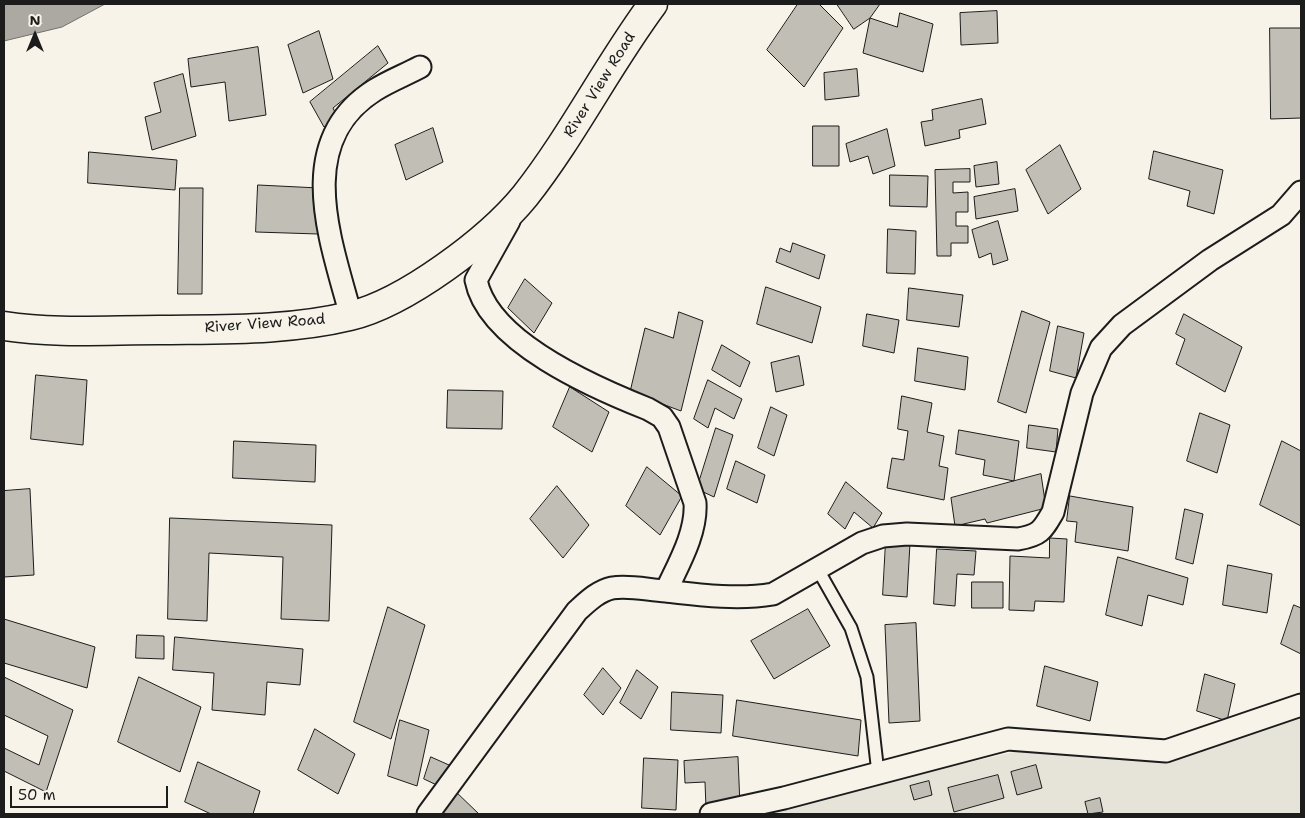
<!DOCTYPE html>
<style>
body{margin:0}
#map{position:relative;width:1305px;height:818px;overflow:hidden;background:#f7f3e8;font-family:"Shantell Sans",sans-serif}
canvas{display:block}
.frame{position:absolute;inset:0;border:5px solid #1c1c1c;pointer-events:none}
.north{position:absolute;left:10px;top:10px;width:50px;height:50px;-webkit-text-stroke:4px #f7f3e8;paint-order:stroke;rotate:0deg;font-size:14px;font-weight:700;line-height:20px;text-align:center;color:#1c1c1c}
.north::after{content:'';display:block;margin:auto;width:18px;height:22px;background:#1c1c1c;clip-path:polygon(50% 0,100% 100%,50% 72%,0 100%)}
.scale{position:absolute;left:10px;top:786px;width:158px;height:22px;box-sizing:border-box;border:2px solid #1c1c1c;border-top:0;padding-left:6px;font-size:15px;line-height:18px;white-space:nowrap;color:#1c1c1c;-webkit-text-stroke:4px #f7f3e8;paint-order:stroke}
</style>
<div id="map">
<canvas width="1305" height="818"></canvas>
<div class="frame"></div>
<div class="north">N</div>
<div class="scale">50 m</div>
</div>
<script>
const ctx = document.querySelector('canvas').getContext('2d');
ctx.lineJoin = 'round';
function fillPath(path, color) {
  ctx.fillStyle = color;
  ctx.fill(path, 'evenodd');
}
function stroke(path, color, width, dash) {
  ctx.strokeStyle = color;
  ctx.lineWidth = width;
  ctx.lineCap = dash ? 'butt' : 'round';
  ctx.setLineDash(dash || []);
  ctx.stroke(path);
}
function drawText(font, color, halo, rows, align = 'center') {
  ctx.font = font + ' "Shantell Sans",sans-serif';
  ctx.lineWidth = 4.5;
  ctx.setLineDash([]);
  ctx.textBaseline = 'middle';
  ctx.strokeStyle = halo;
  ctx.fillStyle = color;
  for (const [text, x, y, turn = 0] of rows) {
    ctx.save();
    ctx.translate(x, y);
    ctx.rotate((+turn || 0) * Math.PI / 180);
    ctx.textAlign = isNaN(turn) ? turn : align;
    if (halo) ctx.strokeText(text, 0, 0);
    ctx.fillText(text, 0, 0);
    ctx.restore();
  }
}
fillPath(new Path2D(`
 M1301,715V814H748L1018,751L1165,759Z`), '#e6e3d9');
const water = new Path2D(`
 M4,4H105L62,27L4,41Z`);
fillPath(water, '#aca9a2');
stroke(water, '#72716c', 1);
const building = new Path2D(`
 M798,4H819L843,28L804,87L767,50Z
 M837,4H880L870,18L854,29Z
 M997,11L998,43L961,45L960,13Z
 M900,13L933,24L923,72L863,53L870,18L897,27Z
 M1270,28H1301V118L1271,119Z
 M319,31L333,79L303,93L288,45Z
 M378,46L388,63L333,108L337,116L324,127L310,102Z
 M258,47L266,115L229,121L225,82L191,87L188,59Z
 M857,69L859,96L825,100L824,73Z
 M183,74L196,136L152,150L145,117L161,112L154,83Z
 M982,99L986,124L959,130L960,138L925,146L921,122L933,120L932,110Z
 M813,126H839V166H813Z
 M433,128L443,162L406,180L395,145Z
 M887,129L895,166L873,174L868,156L850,162L846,144Z
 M1060,145L1081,189L1048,214L1026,170Z
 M1154,151L1223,170L1214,214L1187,206L1190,191L1149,179Z
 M89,152L177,160L175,190L88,183Z
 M997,162L999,184L976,187L974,166Z
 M970,169V182H953V193L968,192V212H956V226H968V243H951V256H937L935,170Z
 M890,175L928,176L927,207L890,206Z
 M258,185L319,188L318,234L256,232Z
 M180,188H203L202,294H178Z
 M1015,189L1018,211L976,219L974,197Z
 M998,221L1008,260L993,265L991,253L979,258L972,230Z
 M888,229L916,231L915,274L887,273Z
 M793,243L825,255L819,279L776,262L780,248L790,252Z
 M525,279L552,303L534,333L508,308Z
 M766,287L821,307L812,343L757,324Z
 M909,288L963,295L959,327L907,320Z
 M1022,311L1050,322L1026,413L998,402Z
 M679,312L703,321L681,411L630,392L645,328L673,338Z
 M867,314L899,320L894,353L863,346Z
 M1184,314L1242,347L1225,392L1176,364L1185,339L1176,334Z
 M1058,326L1084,333L1076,378L1050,371Z
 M722,345L750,362L740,387L712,370Z
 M918,348L968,357L965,390L915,381Z
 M799,356L804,385L776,392L771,363Z
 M36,375L87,380L83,445L31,439Z
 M708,380L742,399L734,419L715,408L708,428L694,419Z
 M570,387L609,412L592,452L553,427Z
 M448,390L503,391L502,429L447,428Z
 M902,396L932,403L927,432L944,436L939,466L948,468L944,500L887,488L892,458L904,460L908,431L898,429Z
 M771,407L787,415L774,456L758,448Z
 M1200,413L1230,425L1217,473L1187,461Z
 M1029,425L1058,429L1056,452L1027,448Z
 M716,428L733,435L714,497L697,489Z
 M959,430L1019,441L1014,481L983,475L985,460L956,454Z
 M234,441L316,445L315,482L233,478Z
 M1282,441L1301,451V526L1260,505Z
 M736,461L765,475L757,503L727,489Z
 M647,467L682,496L660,535L626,506Z
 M1041,474L1046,508L987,523L985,519L955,526L951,498Z
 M846,482L882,513L873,528L854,512L845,529L828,514Z
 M557,486L589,525L563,558L530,519Z
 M30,489L34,575L4,577V491Z
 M1070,496L1133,507L1128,551L1075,542L1077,522L1067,521Z
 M1185,509L1203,514L1193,564L1176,559Z
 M170,518L332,525L329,621L281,619L283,557L209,553L207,621L168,619Z
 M1050,538L1067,539L1064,602L1035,601L1034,611L1009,610L1010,556L1049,558Z
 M886,541L910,543L907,597L883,595Z
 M937,549L976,551L974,575L957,574L955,606L934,604Z
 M1118,557L1188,578L1183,605L1148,595L1142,626L1106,615Z
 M1228,565L1272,574L1267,613L1223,605Z
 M972,582H1003V608H972Z
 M1294,605L1301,608V654L1281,644Z
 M388,607L425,625L391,739L354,722Z
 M808,609L830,646L774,679L751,641Z
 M4,619L95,647L87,688L4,663Z
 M916,623L920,721L889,723L885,625Z
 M137,635L164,636V659L136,658Z
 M175,637L303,649L300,685L267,682L265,715L212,710L214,673L173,670Z
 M1045,666L1098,682L1090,721L1037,706Z
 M603,668L621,688L603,715L584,695Z
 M637,670L658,687L641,719L620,703Z
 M1205,674L1235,684L1227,721L1197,711Z
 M4,677L73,710L46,792L4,771V748L39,765L48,736L4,715Z
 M139,677L201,707L180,772L118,742Z
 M672,692L723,695L721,733L671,730Z
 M737,700L861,720L858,756L733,736Z
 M400,720L429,730L417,786L388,776Z
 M315,729L355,754L338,794L298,770Z
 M431,757L449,765L443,788L424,779Z
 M738,757L740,806L706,808L705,782L685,783L684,761Z
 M644,758L678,760L676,810L642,808Z
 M198,762L260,791L253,814H211L185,802Z
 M1036,765L1042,788L1017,795L1011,772Z
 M998,775L1004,798L954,812L948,788Z
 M929,781L932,795L914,800L910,786Z
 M454,790L479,814H438Z
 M1100,798L1103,812L1088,814L1085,802Z`);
fillPath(building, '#c0beb5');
stroke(building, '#1c1c1c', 1);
const lane = new Path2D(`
 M817,568L851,628L867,677L878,773`);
const street = new Path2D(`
 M509,221L476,280C488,342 595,388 648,409L662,417L669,427L695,503C697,533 678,565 666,591
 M351,316C331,241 292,142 375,90C389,81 405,75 420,67
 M428,814L577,611C587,602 598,591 612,588C629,585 648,590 666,591C700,595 738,600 773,594L862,543L883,536L907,534L1018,539C1040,535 1042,531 1053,512L1082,393L1101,348L1122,325L1210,260L1281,215L1301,192
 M711,814L784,798L1008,739L1166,751L1301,705`);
const highway = new Path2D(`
 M4,326C55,334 107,330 159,330C222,329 288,331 350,316C405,303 489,240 525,196C573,135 607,66 653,4`);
stroke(lane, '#1c1c1c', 15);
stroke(street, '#1c1c1c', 25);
stroke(highway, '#1c1c1c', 31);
stroke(lane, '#f7f3e8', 11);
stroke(street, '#f7f3e8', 21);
stroke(highway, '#f7f3e8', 28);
drawText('15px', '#1c1c1c', '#f7f3e8', [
 ["River View Road",600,85,-58],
 ["River View Road",265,324,-4]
]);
</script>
